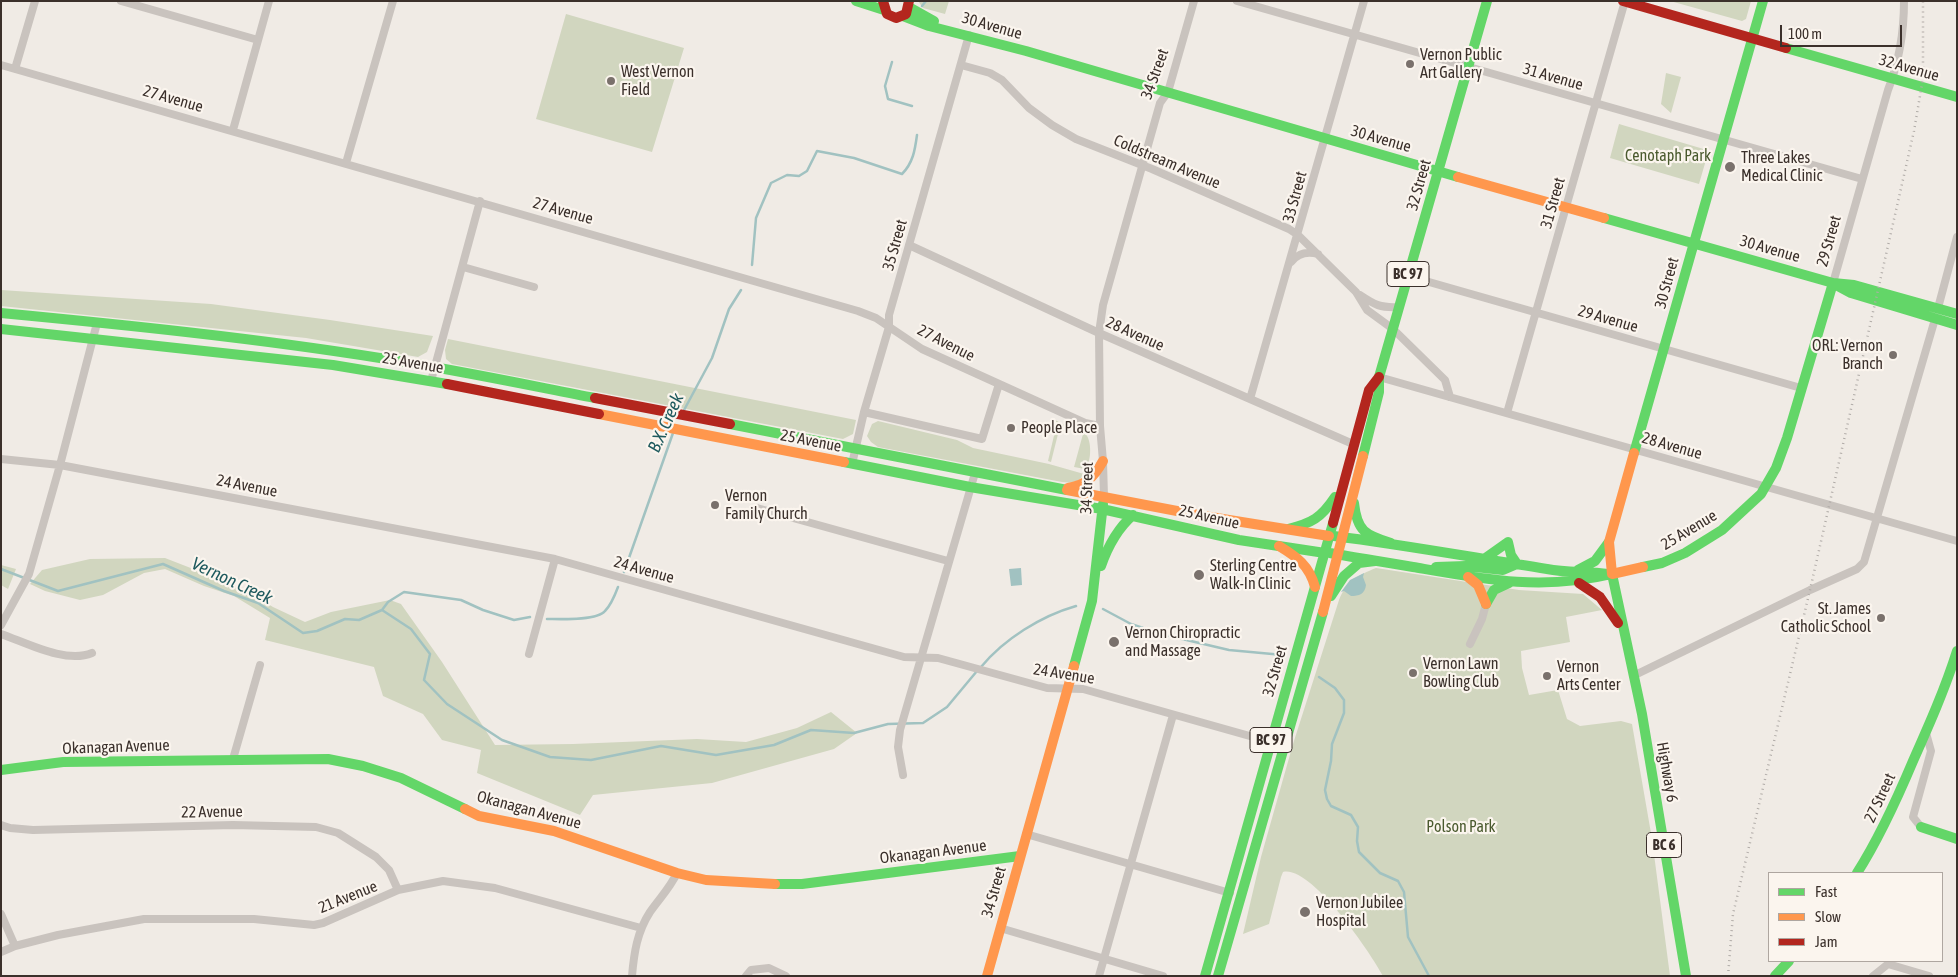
<!DOCTYPE html>
<style>
body{margin:0}
#map{position:relative;width:1958px;height:977px;overflow:hidden;background:#f0ebe5;font-family:"Asap Condensed",sans-serif}
canvas{display:block}
.frame{position:absolute;inset:0;border:2px solid #3b302b;pointer-events:none}
.legend{position:absolute;left:1768px;top:872px;width:175px;height:90px;box-sizing:border-box;background:#fbf5ee;border:1px solid #aea6a0;margin:0;padding:6px 9px;list-style:none;font-size:15px;color:#3b302b}
.legend li{display:flex;align-items:center;gap:10px;height:25px}
.legend b{width:25px;border:1px solid #aea6a0}
.scale{position:absolute;left:1780px;top:25px;width:122px;height:22px;box-sizing:border-box;border:2px solid #3b302b;border-top:0;padding-left:6px;font-size:15px;line-height:18px;white-space:nowrap;color:#3b302b;-webkit-text-stroke:4px #fbf5ee;paint-order:stroke}
</style>
<div id="map">
<canvas width="1958" height="977"></canvas>
<div class="frame"></div>
<ul class="legend">
<li><b style="height:6px;background:#63d668"></b>Fast</li>
<li><b style="height:6px;background:#ff974d"></b>Slow</li>
<li><b style="height:6px;background:#b3261e"></b>Jam</li>
</ul>
<div class="scale">100 m</div>
</div>
<script>
const ctx = document.querySelector('canvas').getContext('2d');
ctx.lineJoin = 'round';
function fillPath(path, color) {
  ctx.fillStyle = color;
  ctx.fill(path, 'evenodd');
}
function stroke(path, color, width, dash) {
  ctx.strokeStyle = color;
  ctx.lineWidth = width;
  ctx.lineCap = dash ? 'butt' : 'round';
  ctx.setLineDash(dash || []);
  ctx.stroke(path);
}
function drawText(font, color, halo, rows, align = 'center') {
  ctx.font = font + ' "Asap Condensed",sans-serif';
  ctx.lineWidth = 4.5;
  ctx.setLineDash([]);
  ctx.textBaseline = 'middle';
  ctx.strokeStyle = halo;
  ctx.fillStyle = color;
  for (const [text, x, y, turn = 0] of rows) {
    ctx.save();
    ctx.translate(x, y);
    ctx.rotate((+turn || 0) * Math.PI / 180);
    ctx.textAlign = isNaN(turn) ? turn : align;
    if (halo) ctx.strokeText(text, 0, 0);
    ctx.fillText(text, 0, 0);
    ctx.restore();
  }
}
fillPath(new Path2D(`
 M918,1H949L945,14L923,8Z
 M1670,1H1751L1746,19L1742,21Z
 M566,14L684,48L652,152L536,119Z
 M1666,73L1681,77L1671,113L1661,104Z
 M1619,124L1707,150L1708,153L1699,184L1610,158Z
 M1,290L211,304L330,320L433,336L427,352L418,357L306,338L1,306Z
 M448,339L856,420L853,434L843,439L452,364L446,359L445,350Z
 M1055,420L1067,426V427L1060,426L1051,462L1048,461L1057,423Z
 M878,421L957,440L973,448L1049,464L1084,474C1079,483 1071,483 1062,482L878,447L871,442L867,436L872,424Z
 M1076,429C1080,431 1085,432 1087,436C1092,444 1091,463 1085,469L1074,467L1083,434L1076,431Z
 M165,558L242,588L273,607L305,622L331,612L390,600L401,604L442,662L495,745L573,744L697,739L746,742L797,728L831,712L857,733L834,749L712,783L593,795L580,815L477,773L481,750L442,740L423,714L383,696L374,667L265,640L270,618L234,596L204,586L165,569L144,573L103,595L80,600L45,591L30,584L42,570L90,559Z
 M1,565L16,569L8,589L1,585Z
 M1376,568L1519,590L1583,594L1602,610L1566,617L1570,642L1521,651L1522,668L1529,695L1558,690L1567,719L1580,726L1621,721L1632,724L1652,839L1670,976H1383C1370,952 1311,865 1283,872L1281,877L1269,924L1243,934L1261,857L1293,744L1339,600C1346,582 1358,575 1376,568Z`), '#d1d6bf');
fillPath(new Path2D(`
 M1021,568L1022,585L1011,586L1009,569Z
 M1364,573L1363,577L1366,585C1365,594 1359,596 1351,596L1344,591L1341,592L1350,580Z`), '#a1c2c1');
stroke(new Path2D(`
 M922,6L926,1
 M892,62L885,86L888,99L912,106
 M752,265L756,218L771,183L787,175L799,176L807,171L817,151L854,158L902,174C913,163 915,150 917,135
 M683,412L712,358L729,309L741,290
 M1,569L58,591L163,564L224,591L258,603L303,633L317,631L345,619L359,620L382,610
 M624,572L673,433
 M1103,609L1131,624L1161,634L1229,650L1283,655
 M382,610L411,629L430,654L424,680L447,704L502,740L550,757L591,760L661,746L716,755L774,745L811,730L854,733L888,724L923,723L947,707L977,671
 M382,610L388,602L404,592L461,600L483,610L514,620L530,617
 M547,619C559,619 597,621 605,611C611,605 615,595 618,587
 M981,667C1004,639 1041,616 1076,606
 M1319,677L1335,688L1344,700V713L1332,744L1331,761L1325,790L1327,799L1331,806L1351,815L1358,827L1357,841L1359,852L1380,873L1398,881L1404,892L1408,937L1429,976`), '#a1c2c1', 2.5);
stroke(new Path2D(`
 M121,1L258,40
 M1237,1L1862,179
 M1,65L858,311L876,318L922,349L1085,423L1100,426
 M961,65L990,73L1002,80L1029,108L1052,125L1076,139L1152,169L1289,229L1298,235L1356,292L1367,310L1393,329L1445,380L1450,397
 M15,69L35,1
 M233,130L269,1
 M346,163L393,1
 M909,245L1099,333L1353,444
 M1291,262C1298,253 1307,251 1318,254
 M463,267L534,287
 M1408,276L1801,388
 M1833,283L1888,90C1899,62 1904,31 1904,1
 M1360,295C1375,305 1380,308 1399,307
 M1938,308L1957,237
 M1379,377L1957,541
 M431,381L480,201
 M1250,399L1364,1
 M864,412L982,439L999,384
 M1507,413L1625,1
 M1,459L60,465L555,559L904,657L938,658L1047,688L1083,689L1271,742
 M852,464L864,412L889,327V315L969,35
 M1104,497L1103,461L1100,426L1099,333L1103,305L1160,103L1168,92L1194,1
 M757,508L948,561
 M1,625L29,574L60,465L97,323
 M1,634C27,643 66,664 92,653
 M1470,644L1482,619L1486,604
 M529,654L555,559
 M1635,675L1810,590L1857,569L1864,562L1935,319
 M233,759L260,665
 M903,775L898,747L900,730L975,473
 M1,825L10,828L33,830L233,825L316,827L338,833L376,857L389,870L398,890
 M1921,827L1913,817L1931,751L1926,733
 M1026,834L1230,893
 M1,914L15,946
 M1000,928L1163,976
 M1,952L15,946L58,935L144,919H254L314,925L323,923L398,890L443,881L495,888L641,928
 M632,976C634,953 637,932 650,912C659,899 670,888 677,873
 M746,976L751,970L769,968L786,976
 M1099,976L1173,715
 M1873,976L1888,964L1929,976`), '#c9c3be', 8);
stroke(new Path2D(`
 M856,1L884,10
 M909,7L934,21
 M903,16L929,26L1026,51L1458,177
 M1786,48L1957,97
 M1604,218L1833,283L1854,285L1957,314
 M1838,286L1851,293L1957,325
 M1,313C127,325 254,338 380,358C452,369 523,384 595,398
 M1,329L333,365L447,384
 M730,424L1067,490
 M1634,453L1763,1
 M1363,456L1379,392V377L1487,1
 M844,462L970,487L1102,509L1239,540L1325,553
 M1354,503C1357,531 1365,535 1391,543
 M1288,529C1312,523 1321,518 1335,497
 M1334,536C1405,545 1476,558 1547,569C1567,573 1588,571 1608,574
 M1330,553C1357,558 1385,562 1413,567C1482,579 1541,591 1612,574
 M1101,566C1108,546 1117,529 1133,515
 M1436,567L1466,566L1503,570L1517,564L1511,555L1508,542L1484,559
 M1643,567L1662,563L1685,553L1722,530L1761,494L1776,468L1787,438L1833,283
 M1578,570L1595,561L1609,542
 M1612,574L1642,714L1686,976
 M1331,596L1344,576L1359,563L1375,561
 M1486,604L1494,590L1509,583
 M1074,666L1092,601L1103,504
 M1,770L63,762L328,759L363,766L401,778L465,809
 M1921,827L1957,839
 M1857,873C1880,837 1897,799 1913,761C1929,725 1945,689 1957,651
 M775,884H802L1020,856
 M1205,976L1333,523
 M1218,976L1323,612
 M1775,976L1789,961`), '#63d668', 10);
stroke(new Path2D(`
 M1458,177L1604,218
 M599,414L844,462
 M1634,453L1609,542L1612,574L1643,567
 M1068,488C1086,485 1094,477 1103,461
 M1067,490L1198,515L1329,536
 M1279,546C1297,557 1309,565 1315,587
 M1468,577L1478,585L1486,604
 M1323,612L1363,456
 M465,809L479,816L554,831L677,873L706,880L775,884
 M987,976L1074,666`), '#ff974d', 10);
stroke(new Path2D(`
 M883,1L887,14L896,18L906,14L909,1
 M1623,1L1786,48
 M447,384L599,414
 M595,398L730,424
 M1333,523L1369,390L1379,377
 M1579,583L1600,597L1618,623`), '#b3261e', 10);
stroke(new Path2D(`
 M1728,976L1733,914L1810,590L1914,131L1923,78V1`), '#b1aca8', 2.5, [1, 4]);
for (const [x, y, r, color] of [
 [1410,64,5,"#7a716c"],
 [611,81,5,"#7a716c"],
 [1730,167,6,"#7a716c"],
 [1893,355,5,"#7a716c"],
 [1011,428,5,"#7a716c"],
 [715,505,5,"#7a716c"],
 [1199,575,6,"#7a716c"],
 [1881,618,5,"#7a716c"],
 [1114,642,6,"#7a716c"],
 [1413,673,5,"#7a716c"],
 [1547,676,5,"#7a716c"],
 [1305,912,6,"#7a716c"]
]) {
  const dot = new Path2D();
  dot.arc(x, y, r, 0, 2 * Math.PI);
  ctx.fillStyle = color;
  ctx.fill(dot);
  stroke(dot, '#fbf5ee', 2);
}
for (const [x, y, w] of [
 [1408,274,42],
 [1271,740,42],
 [1664,845,35]
]) {
  const box = new Path2D();
  box.roundRect(x - w / 2, y - 12.5, w, 25, 4);
  ctx.fillStyle = '#fbf5ee';
  ctx.fill(box);
  stroke(box, '#3b302b', 1);
}
drawText('bold 15px', '#3b302b', null, [
 ["BC 97",1408,274],
 ["BC 97",1271,740],
 ["BC 6",1664,845]
]);
drawText('16px', '#3b302b', '#fbf5ee', [
 ["30 Avenue",992,26,16],
 ["32 Avenue",1909,68,16],
 ["34 Street",1155,74,-70],
 ["31 Avenue",1553,77,16],
 ["27 Avenue",173,99,16],
 ["30 Avenue",1381,139,16],
 ["Coldstream Avenue",1167,162,23],
 ["32 Street",1419,185,-74],
 ["33 Street",1295,197,-75],
 ["31 Street",1553,203,-74],
 ["27 Avenue",563,211,16],
 ["29 Street",1829,241,-74],
 ["35 Street",895,245,-74],
 ["30 Avenue",1770,249,16],
 ["30 Street",1667,283,-75],
 ["29 Avenue",1608,319,16],
 ["28 Avenue",1135,334,24],
 ["27 Avenue",946,343,27],
 ["25 Avenue",413,363,10],
 ["25 Avenue",811,441,11],
 ["28 Avenue",1672,446,16],
 ["24 Avenue",247,486,11],
 ["34 Street",1087,488,-88],
 ["25 Avenue",1209,517,13],
 ["25 Avenue",1689,530,-31],
 ["24 Avenue",644,570,16],
 ["32 Street",1275,671,-74],
 ["24 Avenue",1064,674,9],
 ["Okanagan Avenue",116,747,-2],
 ["Highway 6",1667,772,80],
 ["27 Street",1880,798,-65],
 ["Okanagan Avenue",529,810,15],
 ["22 Avenue",212,812,-1],
 ["Okanagan Avenue",933,852,-7],
 ["34 Street",994,892,-74],
 ["21 Avenue",348,897,-22]
]);
drawText('16px', '#3b302b', '#fbf5ee', [
 ["Vernon Public",1420,55],
 ["Art Gallery",1420,73],
 ["West Vernon",621,72],
 ["Field",621,90],
 ["Three Lakes",1741,158],
 ["Medical Clinic",1741,176],
 ["ORL: Vernon",1883,346,"right"],
 ["Branch",1883,364,"right"],
 ["People Place",1021,428],
 ["Vernon",725,496],
 ["Family Church",725,514],
 ["Sterling Centre",1210,566],
 ["Walk-In Clinic",1210,584],
 ["St. James",1871,609,"right"],
 ["Catholic School",1871,627,"right"],
 ["Vernon Chiropractic",1125,633],
 ["and Massage",1125,651],
 ["Vernon Lawn",1423,664],
 ["Bowling Club",1423,682],
 ["Vernon",1557,667],
 ["Arts Center",1557,685],
 ["Vernon Jubilee",1316,903],
 ["Hospital",1316,921]
], 'left');
drawText('16px', '#4a5a2e', '#fbf5ee', [
 ["Cenotaph Park",1668,156],
 ["Polson Park",1461,827]
]);
drawText('italic 18px', '#1f5a5e', '#fbf5ee', [
 ["B.X. Creek",666,423,-66],
 ["Vernon Creek",232,581,25]
]);
</script>
